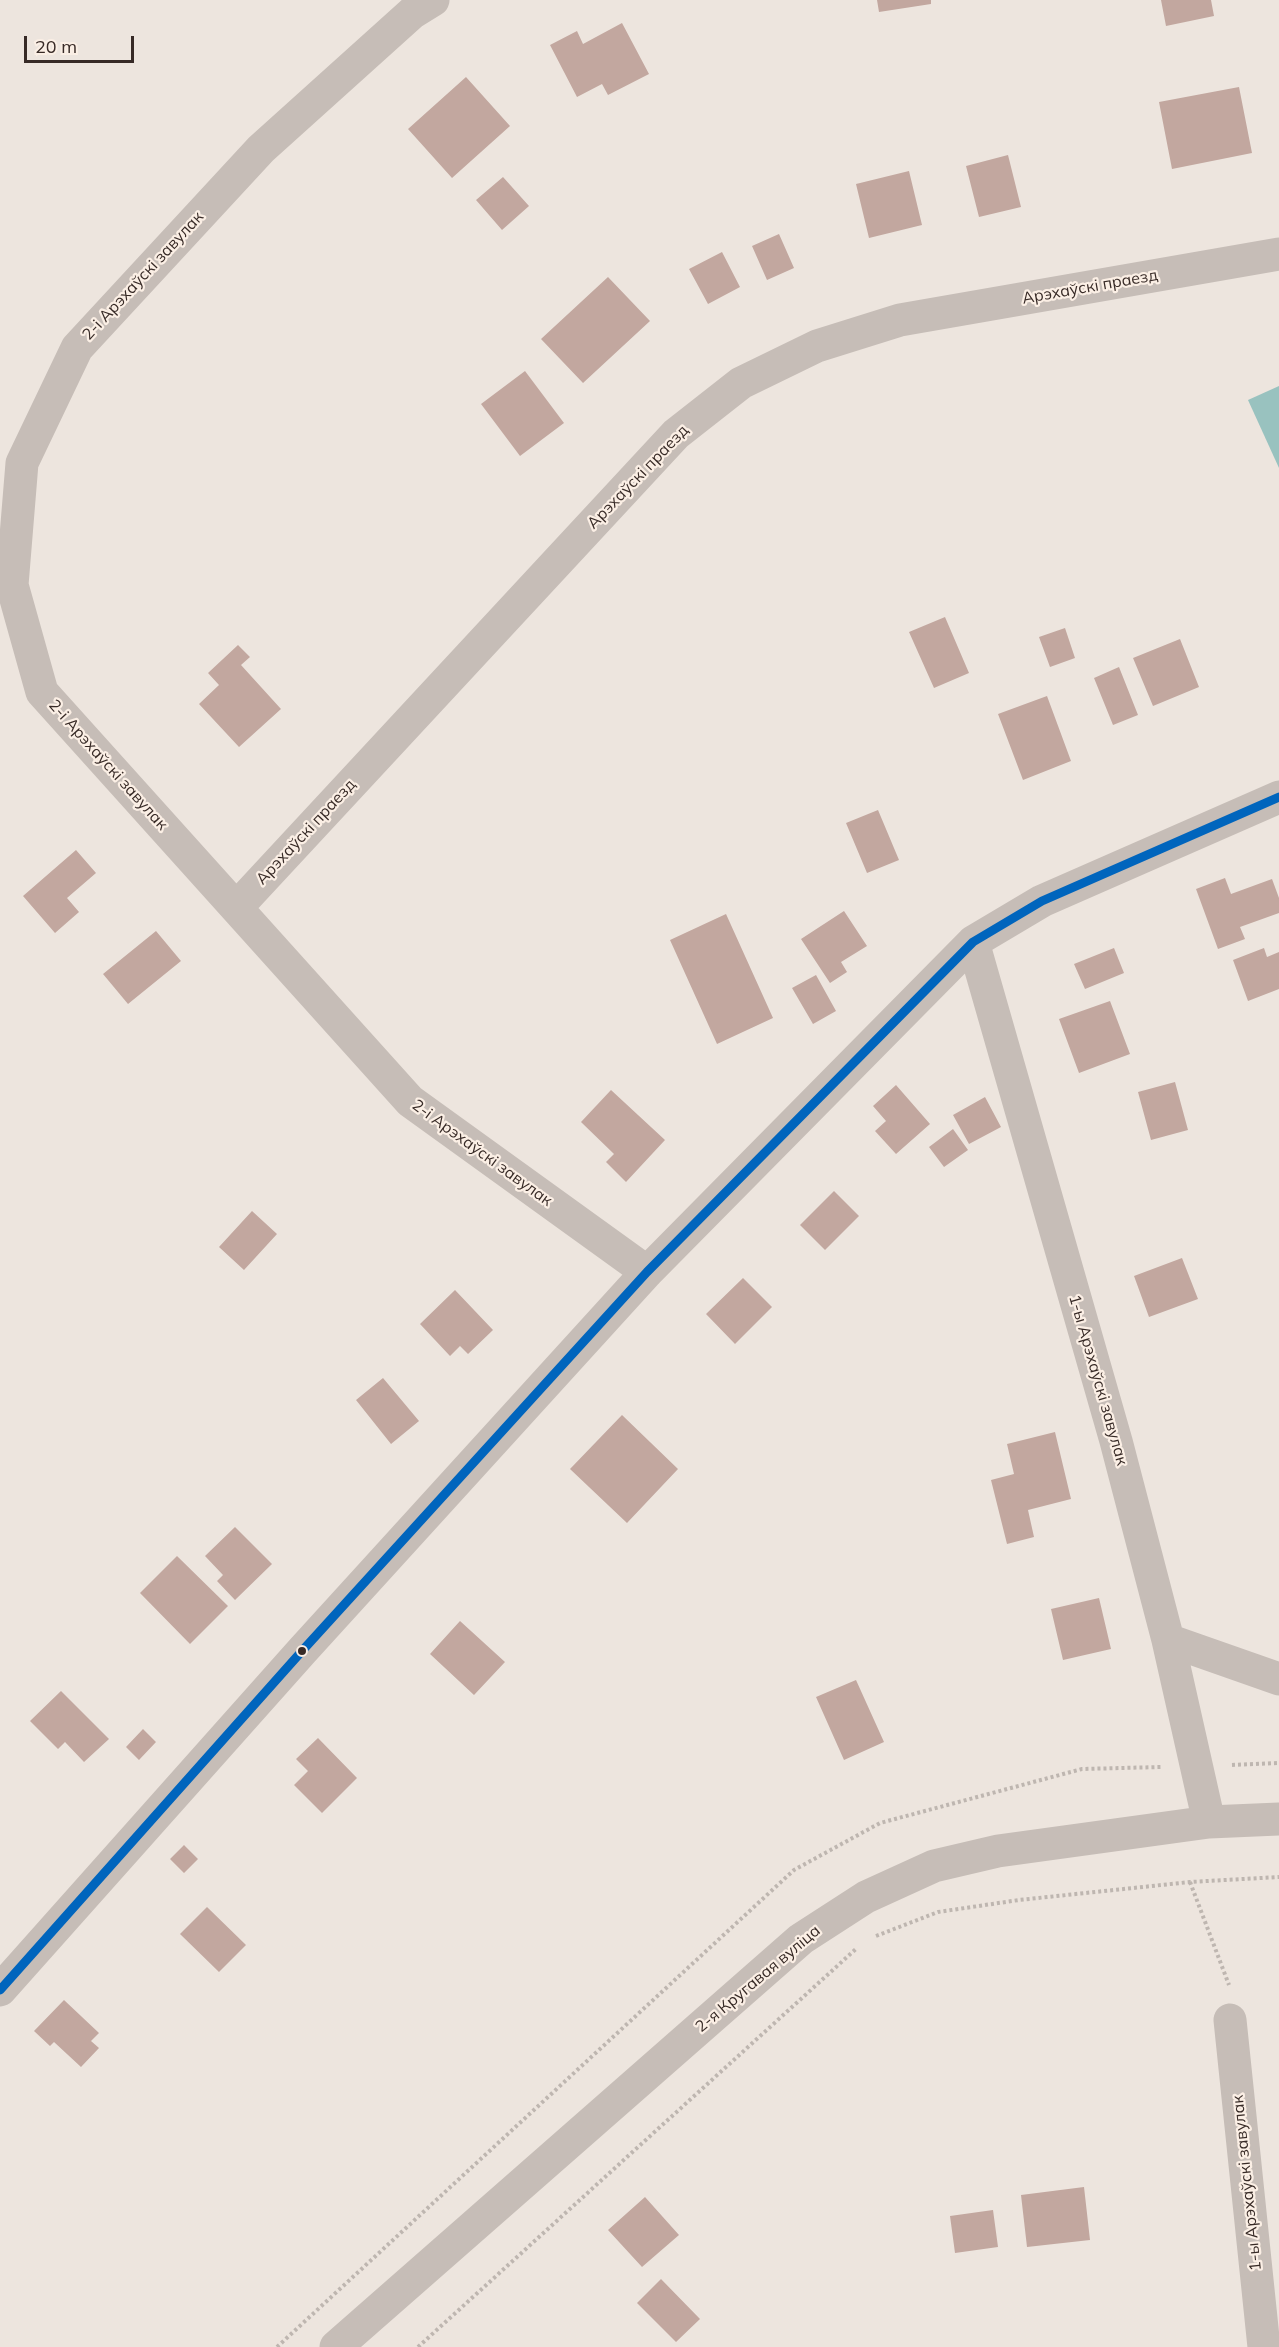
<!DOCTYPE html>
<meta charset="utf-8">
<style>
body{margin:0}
#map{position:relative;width:1279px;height:2347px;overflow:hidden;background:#ede5de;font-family:Mulish,sans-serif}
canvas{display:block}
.scale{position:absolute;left:24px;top:36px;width:110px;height:27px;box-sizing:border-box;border:3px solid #372a26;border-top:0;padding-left:8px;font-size:18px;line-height:21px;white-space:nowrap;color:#372a26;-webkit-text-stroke:4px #fbefe5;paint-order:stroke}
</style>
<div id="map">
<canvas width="1279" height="2347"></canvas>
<div class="scale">20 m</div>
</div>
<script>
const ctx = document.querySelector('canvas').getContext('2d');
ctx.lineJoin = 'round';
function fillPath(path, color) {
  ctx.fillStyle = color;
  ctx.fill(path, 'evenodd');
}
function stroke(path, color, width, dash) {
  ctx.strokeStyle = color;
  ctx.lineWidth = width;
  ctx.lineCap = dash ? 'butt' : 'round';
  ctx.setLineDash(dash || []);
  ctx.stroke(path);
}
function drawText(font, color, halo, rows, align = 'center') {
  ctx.font = font + ' Mulish,sans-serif';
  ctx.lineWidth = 4.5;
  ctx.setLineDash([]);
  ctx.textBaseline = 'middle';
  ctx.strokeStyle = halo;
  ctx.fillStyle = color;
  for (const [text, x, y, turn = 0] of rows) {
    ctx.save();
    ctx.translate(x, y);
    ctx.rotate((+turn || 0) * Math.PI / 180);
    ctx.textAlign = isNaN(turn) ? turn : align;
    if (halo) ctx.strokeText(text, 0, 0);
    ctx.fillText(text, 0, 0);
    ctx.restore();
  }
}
fillPath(new Path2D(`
 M1279,386V468L1248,400Z`), '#99c2bf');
fillPath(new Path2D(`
 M877,0H931V4L879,12Z
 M1161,0H1211L1214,16L1166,26Z
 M622,23L649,74L608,95L602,84L577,97L550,45L577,31L583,44Z
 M466,77L510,126L452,178L408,129Z
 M1239,87L1252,153L1172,169L1159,102Z
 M1008,155L1021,207L979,217L966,166Z
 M909,171L922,225L869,238L856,184Z
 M503,177L529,206L502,230L476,200Z
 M779,234L794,268L767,280L752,246Z
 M722,252L740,287L708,304L689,269Z
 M608,277L650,321L583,383L541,339Z
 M525,371L564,423L520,456L481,404Z
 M945,617L969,673L934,688L909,632Z
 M1065,628L1075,658L1050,667L1039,637Z
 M1180,639L1199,687L1153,706L1133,658Z
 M238,645L250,657L241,665L281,709L239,747L199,704L219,685L208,673Z
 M1119,667L1138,715L1113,725L1094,678Z
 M1047,696L1071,761L1023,780L998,714Z
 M878,810L899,860L867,873L846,823Z
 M76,850L96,873L67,898L79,912L55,933L23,896Z
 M1225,878L1231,894L1272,879L1279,898V913L1240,927L1245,939L1218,949L1196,889Z
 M844,911L867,946L841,962L847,972L830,983L801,939Z
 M726,914L773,1018L717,1044L670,940Z
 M156,931L181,961L128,1004L103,974Z
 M1114,948L1124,973L1085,989L1074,964Z
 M1264,948L1267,957L1279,952V989L1248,1001L1233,960Z
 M816,975L836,1011L813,1024L792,988Z
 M1110,1001L1130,1054L1079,1073L1059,1019Z
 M1175,1082L1188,1130L1151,1140L1138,1092Z
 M896,1085L930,1124L896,1154L875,1131L886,1121L873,1106Z
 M611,1090L665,1140L626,1182L606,1162L614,1154L581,1122Z
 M985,1097L1001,1127L969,1144L953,1115Z
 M953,1129L968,1150L944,1167L929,1147Z
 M834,1191L859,1216L825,1250L800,1225Z
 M252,1211L277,1234L244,1270L219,1247Z
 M1182,1258L1198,1299L1149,1317L1134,1276Z
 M743,1278L772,1307L735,1344L706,1314Z
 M455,1290L493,1330L468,1354L460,1346L450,1356L420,1324Z
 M383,1378L419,1421L391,1444L356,1400Z
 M622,1415L678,1469L627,1523L570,1469Z
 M1055,1432L1071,1499L1028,1510L1034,1537L1007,1544L991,1480L1014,1474L1007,1444Z
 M235,1527L272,1564L235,1600L217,1581L223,1575L205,1556Z
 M177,1556L228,1606L190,1644L140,1593Z
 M1099,1598L1111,1649L1063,1660L1051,1609Z
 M460,1621L505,1662L474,1695L430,1654Z
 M856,1680L884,1742L844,1760L816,1697Z
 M61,1691L109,1739L84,1762L65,1742L58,1749L30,1721Z
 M143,1729L156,1742L139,1760L126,1747Z
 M318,1738L357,1778L322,1813L294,1785L308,1771L296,1759Z
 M184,1845L198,1859L184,1873L170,1859Z
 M207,1907L246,1945L219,1972L180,1934Z
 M64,2000L99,2033L91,2041L99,2048L81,2067L54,2042L50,2046L34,2031Z
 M1084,2187L1090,2240L1027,2247L1021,2195Z
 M645,2197L679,2235L642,2267L608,2230Z
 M993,2210L998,2247L955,2253L950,2216Z
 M661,2279L700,2319L676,2342L637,2303Z`), '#c2a79f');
stroke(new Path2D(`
 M1232,1765L1279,1763
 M1190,1882L1229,1985
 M876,1936L938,1912L1019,1900L1190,1882L1279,1877
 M277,2347L794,1870L880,1823L1082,1769L1161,1767
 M418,2347L857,1948`), '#beb6b0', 4, [3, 3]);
stroke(new Path2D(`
 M433,0L412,13L261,149L77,348L22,463L12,585L42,692L410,1101L647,1272
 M237,907L676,434L741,383L817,346L900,320L1279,254
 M973,942L1116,1441L1168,1640L1209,1822
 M1168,1640L1279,1679
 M0,1990L302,1651L647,1272L973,942L1042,901L1279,797
 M1230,2020L1264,2347
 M336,2347L801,1939L866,1897L934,1866L998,1851L1209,1822L1279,1819`), '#c6bdb7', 33);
stroke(new Path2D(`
 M0,1990L302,1651L647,1272L973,942L1042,901L1279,797`), '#0065bd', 9);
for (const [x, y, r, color] of [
 [302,1651,5,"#372a26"]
]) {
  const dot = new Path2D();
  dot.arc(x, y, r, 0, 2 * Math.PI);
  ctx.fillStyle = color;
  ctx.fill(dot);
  stroke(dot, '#fbefe5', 2);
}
drawText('16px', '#372a26', '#fbefe5', [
 ["2-і Арэхаўскі завулак",143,276,-47],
 ["Арэхаўскі праезд",1090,287,-10],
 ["Арэхаўскі праезд",638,477,-46],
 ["2-і Арэхаўскі завулак",108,765,48],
 ["Арэхаўскі праезд",306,832,-47],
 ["2-і Арэхаўскі завулак",482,1153,36],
 ["1-ы Арэхаўскі завулак",1098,1380,74],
 ["2-я Кругавая вуліца",758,1979,-40],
 ["1-ы Арэхаўскі завулак",1247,2183,-96]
]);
</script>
